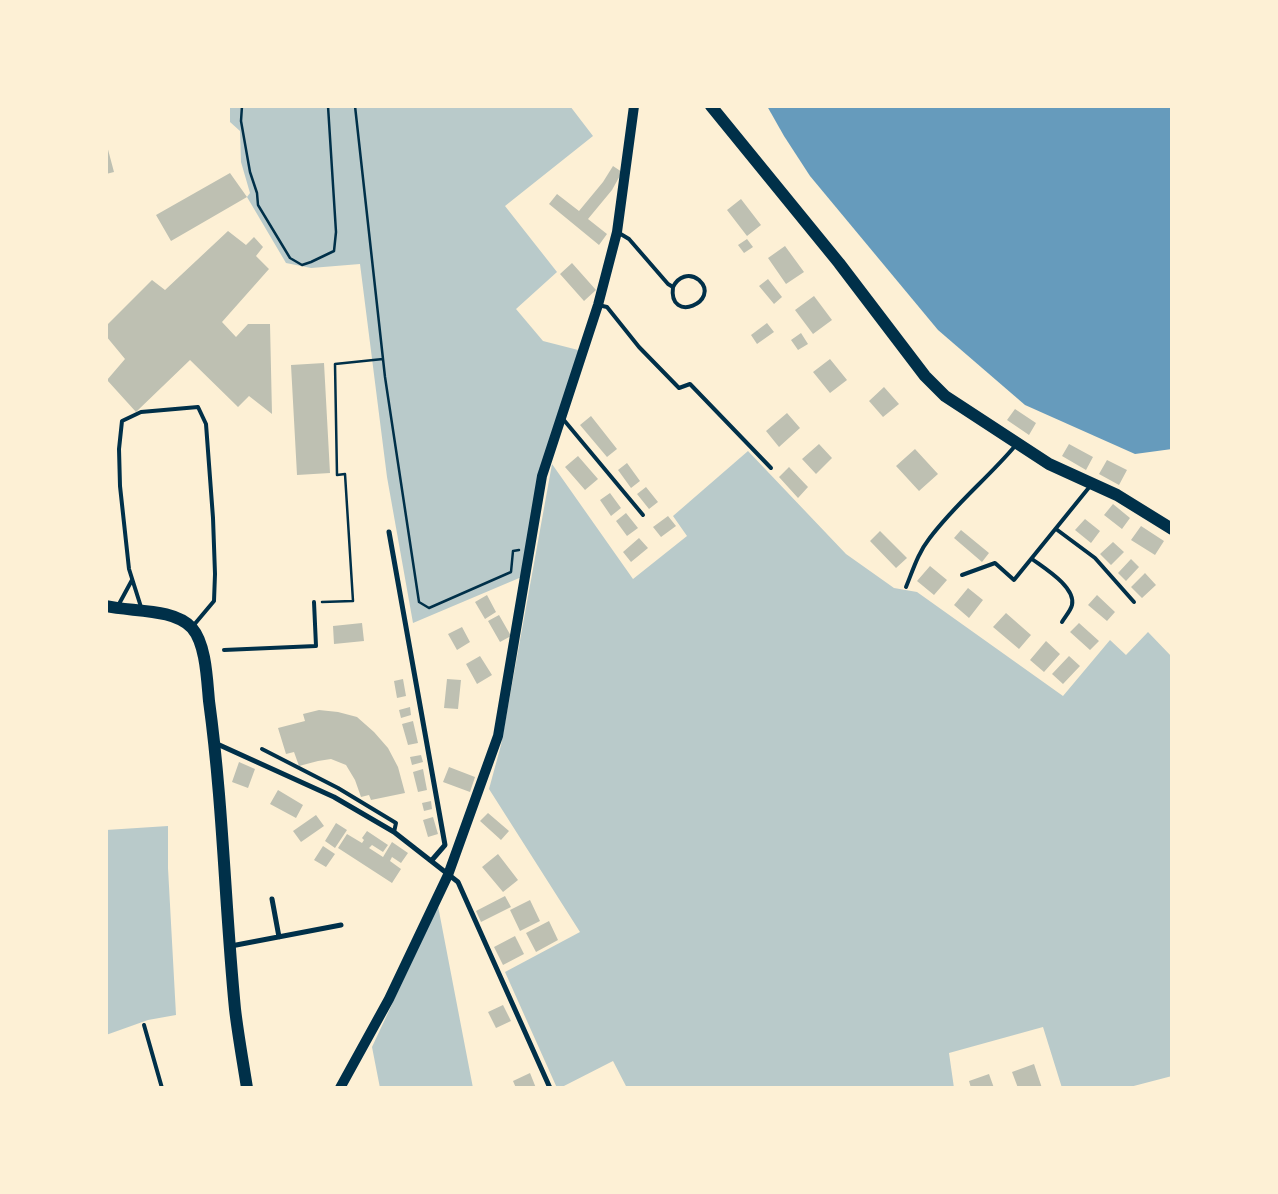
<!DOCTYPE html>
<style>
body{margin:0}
#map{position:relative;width:1278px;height:1194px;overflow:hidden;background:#fdf0d5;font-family:Roboto,sans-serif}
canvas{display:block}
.frame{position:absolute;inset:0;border:108px solid #fdf0d5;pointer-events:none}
</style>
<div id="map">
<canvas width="1278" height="1194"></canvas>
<div class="frame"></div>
</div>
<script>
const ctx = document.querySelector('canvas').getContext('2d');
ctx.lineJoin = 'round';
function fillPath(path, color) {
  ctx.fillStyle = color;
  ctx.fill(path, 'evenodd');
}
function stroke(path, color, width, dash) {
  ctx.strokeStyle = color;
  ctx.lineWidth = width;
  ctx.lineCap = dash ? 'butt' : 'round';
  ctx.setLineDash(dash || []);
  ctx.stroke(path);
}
fillPath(new Path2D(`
 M230,106H570L593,136L505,206L557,272L516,309L543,341L582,351L542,476L524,576L413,623L387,477L360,264L311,268L286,263L247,197L250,193L241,162L240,131L230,122Z
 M748,451L846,554L894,588L917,592L1063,696L1110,640L1126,655L1148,632L1172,657V1076L1126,1088H1062L1043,1027L949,1053L954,1088H627L613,1061L560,1088H557L505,972L580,932L489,789L501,745L552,464L633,579L687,536L673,516Z
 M168,826V868L176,1015L148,1020L106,1035V830Z
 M438,906L473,1088H380L372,1047Z`), '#b9caca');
fillPath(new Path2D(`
 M767,106H1172V449L1135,454L1025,405L938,330L810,176L784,136Z`), '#669bbc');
fillPath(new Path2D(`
 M106,142L114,172L106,174Z
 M613,166L622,172L612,190L588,219L607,234L599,245L549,204L557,194L579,211L603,182Z
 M230,173L247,197L171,241L156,215Z
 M741,199L761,225L747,236L727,210Z
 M228,231L246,245L254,237L263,247L256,256L269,269L222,322L236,337L248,324H270L272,414L249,396L238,407L190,360L136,412L107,380L125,359L106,336V326L152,280L165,290Z
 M747,239L753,247L744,253L738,245Z
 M785,246L804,272L786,284L768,258Z
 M572,263L596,290L584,301L560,274Z
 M768,279L782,297L774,304L759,286Z
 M814,296L832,320L813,334L795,310Z
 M767,323L774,332L757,344L751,335Z
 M801,333L808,344L798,350L791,340Z
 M830,359L847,380L830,393L813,372Z
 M324,363L330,473L297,475L291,365Z
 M884,387L899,404L883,417L869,401Z
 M1015,409L1036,423L1029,435L1007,420Z
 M787,413L800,428L779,447L766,431Z
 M591,416L617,449L607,457L580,425Z
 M819,444L832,458L816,474L802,459Z
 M1069,444L1093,457L1086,470L1062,456Z
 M915,449L938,474L919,491L896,466Z
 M578,456L598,479L585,490L565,467Z
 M1107,460L1127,470L1119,485L1099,474Z
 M627,463L640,481L631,488L618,470Z
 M789,467L808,487L798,498L779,477Z
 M646,487L658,502L649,509L637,494Z
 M610,493L621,508L611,516L600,500Z
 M1113,504L1130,518L1122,529L1104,515Z
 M626,513L638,528L627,536L616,521Z
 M668,516L676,526L661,537L653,527Z
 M1085,519L1100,531L1091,543L1075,530Z
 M1141,526L1164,541L1155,555L1131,540Z
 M961,530L989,553L982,562L954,538Z
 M880,531L907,558L896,568L870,541Z
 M639,538L648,548L631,562L623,552Z
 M1113,542L1124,552L1111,565L1100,554Z
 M1131,559L1139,567L1126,581L1118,573Z
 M930,566L947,580L934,595L917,581Z
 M1145,573L1156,585L1142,598L1131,587Z
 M968,588L983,600L969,618L954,605Z
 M487,595L496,612L485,619L475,602Z
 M1097,595L1115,612L1107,621L1088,605Z
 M1006,613L1031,635L1019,649L993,627Z
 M499,615L511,636L500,642L488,621Z
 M362,623L364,641L334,644L333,626Z
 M1079,623L1099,641L1090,650L1070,632Z
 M462,627L470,642L457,650L448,634Z
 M1046,641L1060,654L1044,672L1030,660Z
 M480,656L492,675L477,684L466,664Z
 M1069,656L1080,666L1063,684L1052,674Z
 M403,679L406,696L397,698L394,681Z
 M447,679L461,680L458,709L444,708Z
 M410,707L411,715L401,718L399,710Z
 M319,710L338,712L357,717L374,732L388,748L398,767L405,793L371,800L369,795L361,797L355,780L346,765L331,759L318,761L299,766L294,752L286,754L278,728L305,721L303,714Z
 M413,721L418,743L408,745L402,724Z
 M421,755L423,762L412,765L410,757Z
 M239,762L255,769L248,788L232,782Z
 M449,767L475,777L470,792L443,782Z
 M423,769L427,790L418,792L413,772Z
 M278,790L303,805L296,818L270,804Z
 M431,801L432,809L424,811L422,803Z
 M488,813L509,831L501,840L480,821Z
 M316,815L324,826L301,842L293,831Z
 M433,817L438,834L428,837L423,820Z
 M336,823L347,830L335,848L325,841Z
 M367,831L388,845L383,852L372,845L369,848L383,857L392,842L408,853L401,863L392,857L390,861L401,869L392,883L338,848L347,834L362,843L364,840L362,838Z
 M323,846L335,854L326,867L314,860Z
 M498,854L518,880L503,892L482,867Z
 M505,896L511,907L481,922L476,911Z
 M530,900L540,921L520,931L510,910Z
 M549,921L558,940L536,952L526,933Z
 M515,936L524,954L503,965L494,947Z
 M503,1005L511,1021L496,1028L488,1012Z
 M1034,1064L1042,1088H1018L1012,1072Z
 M530,1073L536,1088H516L513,1081Z
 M989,1074L994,1088H971L969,1081Z`), '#bec0b2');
stroke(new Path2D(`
 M242,106L241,121L250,172L257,193L258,205L290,258L302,265L311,262L334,251L336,232L328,106
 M355,106L385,377L419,602L429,608L511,572L513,551L519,550
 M322,602L353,601L345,474L337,475L335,364L383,359`), '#003049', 2.5);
stroke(new Path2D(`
 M619,233L629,239L668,284L673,287C678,277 689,272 699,280C722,301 668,325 673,287
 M598,305L607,307L639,347L679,388L690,384L771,468
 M563,419L643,515
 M1056,529L1095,558L1134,602
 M1032,559C1044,568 1076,587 1072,605C1071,610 1065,617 1062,622
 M962,575L995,563L1014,580L1091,485
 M906,587C913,570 918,553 929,539C955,504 988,478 1015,446
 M119,604L132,580
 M141,607L129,569L120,486L119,449L122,421L141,412L198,407L206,424L213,518L215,574L214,601L193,626
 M1172,641V642
 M224,650L316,646L314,602
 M262,749L338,788L396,823L394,832
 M144,1025L162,1088`), '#003049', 4);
stroke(new Path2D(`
 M389,532L445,845L432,860
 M215,743L334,797L394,832L458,882L550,1088
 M272,899L279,937
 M231,946L341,925`), '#003049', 5);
stroke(new Path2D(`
 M340,1088L389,999L448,875L498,736L542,476L598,305L617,232L634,106`), '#003049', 10);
stroke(new Path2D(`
 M711,106L839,263L925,376L945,396L1049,464L1117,495L1172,529
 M106,606C132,612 174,608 192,628C206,644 207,680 209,701C223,803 225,907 235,1009C238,1035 243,1062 247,1088`), '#003049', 12);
</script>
